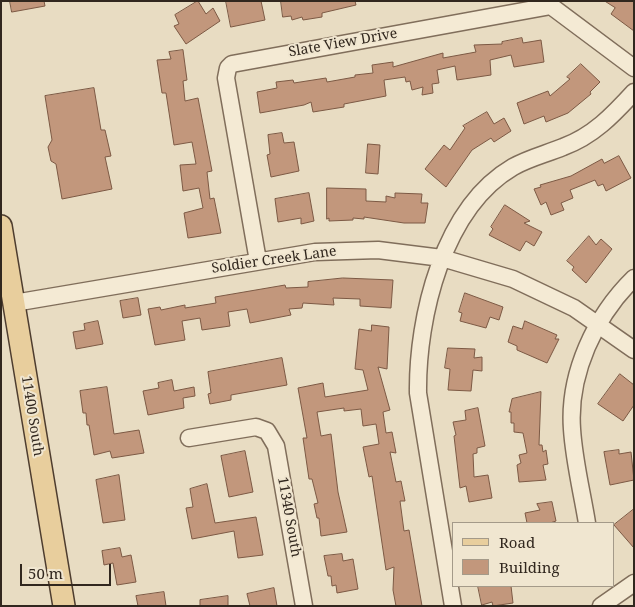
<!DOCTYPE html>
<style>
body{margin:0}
#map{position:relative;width:635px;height:607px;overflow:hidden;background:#e8dcc2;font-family:"Noto Serif",serif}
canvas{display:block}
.frame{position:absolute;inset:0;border:2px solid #31271e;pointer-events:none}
.legend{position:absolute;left:452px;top:522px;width:162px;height:65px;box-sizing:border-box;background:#f0e6d0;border:1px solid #a49a89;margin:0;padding:6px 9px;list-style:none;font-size:15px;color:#31271e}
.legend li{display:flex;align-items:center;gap:10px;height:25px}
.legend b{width:25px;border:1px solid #a49a89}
.scale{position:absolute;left:20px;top:564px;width:91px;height:22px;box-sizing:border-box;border:2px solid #31271e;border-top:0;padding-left:6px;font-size:15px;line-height:18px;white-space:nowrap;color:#31271e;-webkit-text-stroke:4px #f0e6d0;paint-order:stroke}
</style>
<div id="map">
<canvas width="635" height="607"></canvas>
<div class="frame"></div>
<ul class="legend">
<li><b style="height:6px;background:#e8ce9d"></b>Road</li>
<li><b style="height:14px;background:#c2977c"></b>Building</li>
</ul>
<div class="scale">50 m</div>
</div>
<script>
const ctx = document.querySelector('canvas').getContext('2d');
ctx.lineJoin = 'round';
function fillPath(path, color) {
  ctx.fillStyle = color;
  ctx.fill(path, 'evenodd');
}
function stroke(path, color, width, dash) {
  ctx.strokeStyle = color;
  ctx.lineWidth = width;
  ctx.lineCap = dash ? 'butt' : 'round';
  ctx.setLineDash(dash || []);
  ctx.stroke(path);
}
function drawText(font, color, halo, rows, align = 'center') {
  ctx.font = font + ' "Noto Serif",serif';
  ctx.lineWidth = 4;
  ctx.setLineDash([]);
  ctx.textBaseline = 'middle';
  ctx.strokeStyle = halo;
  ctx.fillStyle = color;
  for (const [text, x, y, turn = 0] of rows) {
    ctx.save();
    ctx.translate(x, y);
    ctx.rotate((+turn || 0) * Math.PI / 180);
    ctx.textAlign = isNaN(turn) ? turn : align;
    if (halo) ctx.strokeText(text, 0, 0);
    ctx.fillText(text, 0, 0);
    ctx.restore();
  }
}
const building = new Path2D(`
 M10,1H44L45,6L12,12Z
 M198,1L206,14L213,8L220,21L186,44L174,26L179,24L175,15Z
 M226,1H261L265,20L231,27Z
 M281,1H355L356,5L322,13V17L303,20L302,17L292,20L291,16L283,17Z
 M605,1H634V31L611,14L615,8Z
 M522,38L523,43L541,40L544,62L514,67L511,55L490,60L491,75L457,80L455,66L437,70L439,83L432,84L433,93L422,95L423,87L412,90L410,81L406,82L405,77L384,80L386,96L344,104V107L313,112L311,102L304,105L260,113L257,92L277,88L276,82L293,80L294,83L326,78L327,82L355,77V75L373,73L372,65L393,62V67L443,53V58L476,52L474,45L502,44V42Z
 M183,50L187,80L183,81L185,101L198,98L212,171L207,172L210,199L214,198L221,233L188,238L184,213L203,208L199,188L183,191L180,165L196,164L192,142L174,145L166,93H162L157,60L171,59L169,52Z
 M581,64L600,82L590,92L591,94L568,113L546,122L544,116L524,124L517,103L548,91L550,96L570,79L567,77Z
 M94,88L101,130H105L111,156L105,157L112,189L62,199L56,164L51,161L48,147L52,140L45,96Z
 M487,112L494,124L504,118L511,131L494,142L491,138L472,150L446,187L425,169L444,145L450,150L465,128L463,126Z
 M282,133L284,143L294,142L299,171L271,177L267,155L270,154L268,135Z
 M368,144L380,145L378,174L366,173Z
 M619,156L631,178L606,191L603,184L598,186L595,180L570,190L573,198L561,203L564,210L551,215L546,202L541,205L534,189L541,187L540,185L571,176L602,159L604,163Z
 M327,188L366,189V201L386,202V196L395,198V193L422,194L421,203H428L425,223H404L364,217V219L353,218V220L329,221V218L327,219Z
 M309,193L314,221L301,224V218L278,222L275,199Z
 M505,205L530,221L524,223L542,232L534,246L526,241L520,251L489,235L493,229L491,227Z
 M589,236L596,245L601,239L612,249L586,283L572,270L574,267L567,261Z
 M343,278L393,280L391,308L360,306V299L333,298L334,305L303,303L302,308L289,309L291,315L250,323L247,309L228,312L230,326L202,330L200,318L182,321L185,340L155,345L148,309L160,307L161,310L185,305V308L216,303L215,297L285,285L286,288L308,287V282Z
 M465,293L503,307L499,320L490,317L486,328L460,321L462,313L459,312Z
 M138,298L141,315L123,318L120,301Z
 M98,321L103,344L76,349L73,332L85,330L84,324Z
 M525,321L557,335L555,339H559L547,363L517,350V346L508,342L513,326L522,329Z
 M372,325L389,327L387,369L378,367L390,410L383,412L386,433L392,432L396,453L390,452L396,482L401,481L405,501H400L404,531L409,530L422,606H396L393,590L394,567L386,570L372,476L369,477L363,447L379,444L376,424L363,426L361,409L344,411V408L317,412L321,436L331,434L338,492L347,532L321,536L319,518H317L314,504L318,503L312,479H309L303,438H307L298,388L323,383L325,397L368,390L363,370L355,369L359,329L371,331Z
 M448,348L475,349L474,358L482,357V371L473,370L471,391L448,390L450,369L445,368Z
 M282,358L287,385L231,395V400L210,404L208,394L211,393L208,372Z
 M620,374L634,385V405L623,421L598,404Z
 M172,380L174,391L194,387L195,396L183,398L184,408L148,415L143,391L159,388L158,383Z
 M107,387L114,434L139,430L144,453L112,458L110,451L94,455L89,425H87L86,413H83L80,391Z
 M541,392L539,445H542L543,452L546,450L548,464L543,465L546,480L519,482L517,465L521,463L519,455L527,453L523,433L514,432V423H511V412H509L512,399Z
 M478,408L485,446L477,448V453L473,454L474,477L488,475L492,498L469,502L466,486L460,488L454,436L456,435L453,422L466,420L465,411Z
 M619,450V454L631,452L634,480L610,485L604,452Z
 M245,451L253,492L229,497L221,456Z
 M119,475L125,520L103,523L96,480Z
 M207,484L215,523L256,517L263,555L238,558L234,531L192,539L186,508L193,507L190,489Z
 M552,502L556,521L550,523H527L525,513L540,510L537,504Z
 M634,509V548L614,525Z
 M120,548L122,557L131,555L136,582L117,585L113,563L104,565L102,551Z
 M342,554L343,561L353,559L358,589L337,593L336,585L332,586L331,576H328L324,556Z
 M478,586H511L513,603L493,606L492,602L482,605Z
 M274,588L277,606H250L247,594Z
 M164,592L166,606H138L136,596Z
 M228,596V606H200V600Z`);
fillPath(building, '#c2977c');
stroke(building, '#7c5944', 1);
const minor = new Path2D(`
 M258,261L226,78L228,68L232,64L551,6L634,68
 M14,303L315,252L378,250L442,258L513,279L574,308L634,350
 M189,438L256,427L267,431L276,446L304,606
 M587,523C582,492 574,461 572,429C568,374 595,316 634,278
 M453,606L418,393C417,317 443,208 513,167C529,158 546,154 563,147C593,136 613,115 634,92
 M601,606L634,583`);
const major = new Path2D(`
 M1,226L64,606`);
stroke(minor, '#806e5b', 19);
stroke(major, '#4e3d2f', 24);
stroke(minor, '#f4ead4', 16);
stroke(major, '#e8ce9d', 21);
drawText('14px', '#31271e', '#f0e6d0', [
 ["Slate View Drive",343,43,-10],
 ["Soldier Creek Lane",274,260,-8],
 ["11400 South",32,416,81],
 ["11340 South",289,517,80]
]);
</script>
